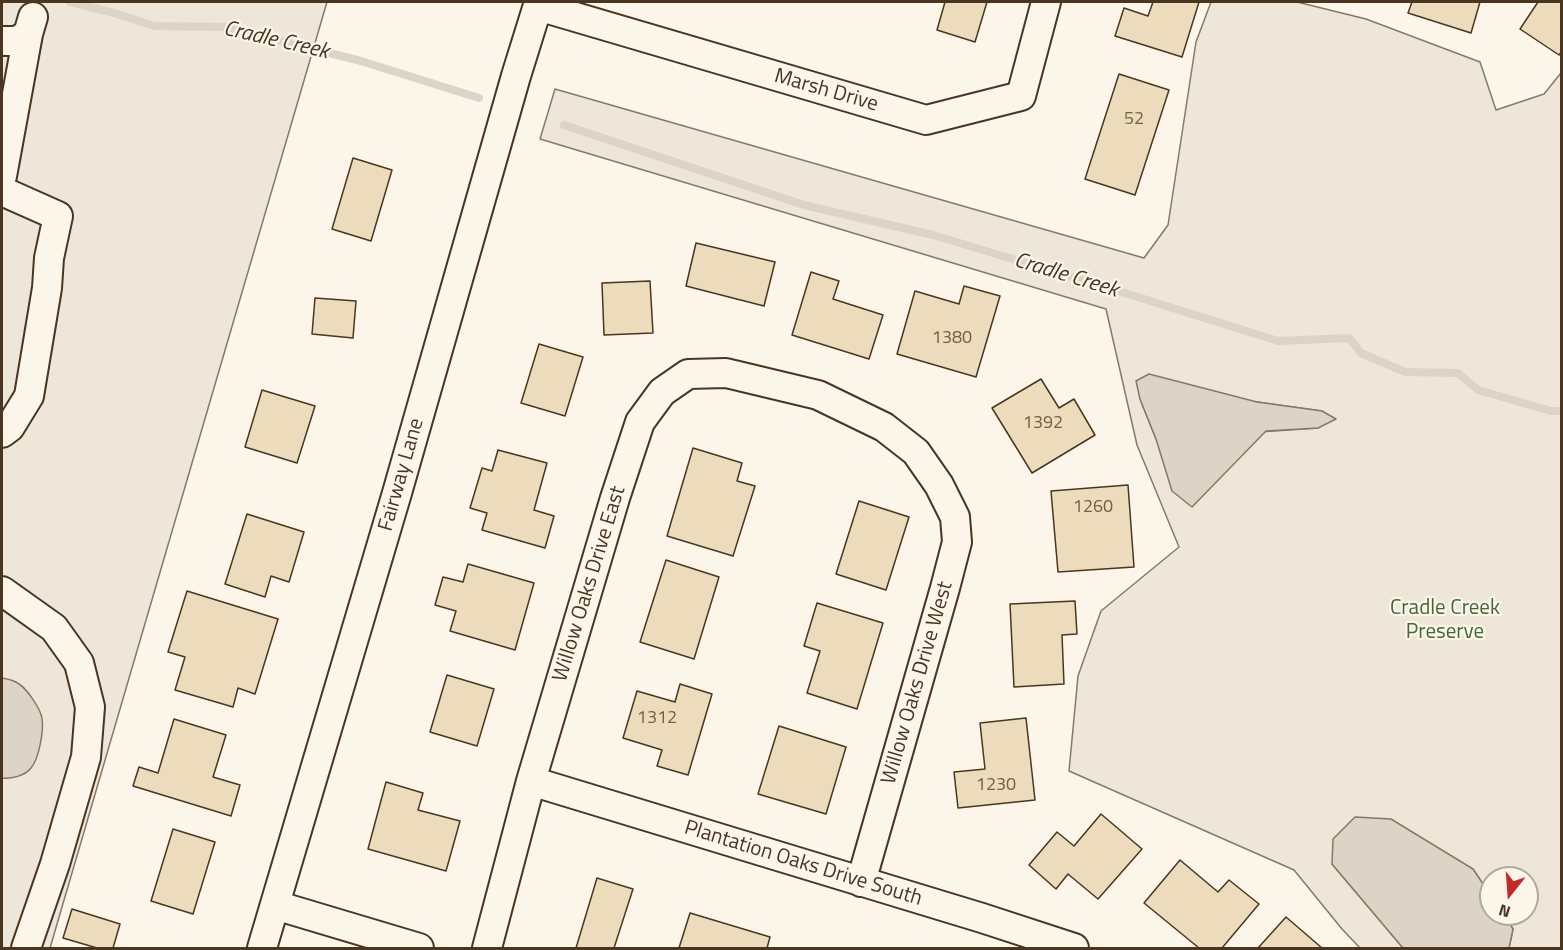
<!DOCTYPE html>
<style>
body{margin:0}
#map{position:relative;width:1563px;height:950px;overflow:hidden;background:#fbf6e9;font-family:"Titillium Web",sans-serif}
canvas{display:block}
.frame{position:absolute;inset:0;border:3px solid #4a3520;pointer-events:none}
.north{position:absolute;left:1479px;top:866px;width:60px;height:60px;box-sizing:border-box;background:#fbf6e9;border:2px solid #b4a999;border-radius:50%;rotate:197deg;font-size:16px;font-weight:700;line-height:24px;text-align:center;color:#4a3520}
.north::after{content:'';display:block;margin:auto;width:21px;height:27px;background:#c62828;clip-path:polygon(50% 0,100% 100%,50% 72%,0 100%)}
</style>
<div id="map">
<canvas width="1563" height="950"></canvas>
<div class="frame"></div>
<div class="north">N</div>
</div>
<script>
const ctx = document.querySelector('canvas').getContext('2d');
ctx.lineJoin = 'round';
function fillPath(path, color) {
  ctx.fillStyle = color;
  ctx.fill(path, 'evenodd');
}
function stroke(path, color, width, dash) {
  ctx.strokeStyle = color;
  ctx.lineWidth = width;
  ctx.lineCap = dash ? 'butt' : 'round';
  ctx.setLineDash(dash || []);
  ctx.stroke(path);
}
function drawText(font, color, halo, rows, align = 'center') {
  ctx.font = font + ' "Titillium Web",sans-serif';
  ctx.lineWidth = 4.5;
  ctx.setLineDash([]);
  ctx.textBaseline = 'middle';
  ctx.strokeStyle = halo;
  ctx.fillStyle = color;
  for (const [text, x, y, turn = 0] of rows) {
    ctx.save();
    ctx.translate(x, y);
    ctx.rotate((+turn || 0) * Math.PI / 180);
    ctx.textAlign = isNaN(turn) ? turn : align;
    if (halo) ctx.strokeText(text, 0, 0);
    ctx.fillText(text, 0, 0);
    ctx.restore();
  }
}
const green = new Path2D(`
 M2,2H327L50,948H2Z
 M1211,2H1297L1366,19L1480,62L1496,110L1544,94L1561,73V948H1509L1513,929L1503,914H1527V878H1491V896L1473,869L1332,864L1403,948H1360L1342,929L1294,870L1069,771L1078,676L1101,611L1179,547L1137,445L1106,309L540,139L555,89L1144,258L1168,225L1196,42ZM1140,399L1257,402L1322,411L1318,428L1156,439Z`);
fillPath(green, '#ede6d9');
stroke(green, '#887966', 1.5);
const water = new Path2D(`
 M1149,374L1257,402L1322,411L1336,419L1318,428L1266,431L1192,507L1172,491L1156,439L1140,399L1136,381Z
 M2,678C7,679 14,680 19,684C27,689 40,708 42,718C44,730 39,759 31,768C25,776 11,779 2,778Z
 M1355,817L1391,819L1473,869L1491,896V914H1503L1513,929L1509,948H1403L1332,864L1333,839Z`);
fillPath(water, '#dcd4c6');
stroke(water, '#887966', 1.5);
stroke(new Path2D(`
 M70,2L114,13L154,26L225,27L361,61L479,98
 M564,125L804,205L933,235L1112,289L1278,341L1349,338L1361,353L1405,372L1458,373L1478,390L1551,411H1562`), '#dcd4c6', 8);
const building = new Path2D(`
 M945,2H987L975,42L937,30Z
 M1153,2H1199L1182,57L1115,36L1124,8L1148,16Z
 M1412,2H1480L1471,33L1408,13Z
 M1538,2H1562V51L1559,55L1520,29Z
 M1119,74L1169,90L1135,195L1085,179Z
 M353,158L392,170L371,241L332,229Z
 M696,243L775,262L764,306L686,286Z
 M811,272L839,281L833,299L883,315L869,359L792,335Z
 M650,281L653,333L604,335L602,283Z
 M964,286L1000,296L976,377L897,354L915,291L959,304Z
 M315,298L356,301L353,338L312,334Z
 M539,344L583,357L565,416L521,403Z
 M1041,379L1059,408L1074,399L1095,435L1032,473L992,408Z
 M262,390L315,406L297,463L245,447Z
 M693,448L742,463L737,481L755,486L733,556L667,536Z
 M498,450L547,463L534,510L554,516L545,548L482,530L487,513L470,508L482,468L492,471Z
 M1128,485L1134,567L1058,572L1051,491Z
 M859,501L909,517L886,590L836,574Z
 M247,514L304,532L289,582L271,576L265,597L225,584Z
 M666,560L719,577L694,659L640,642Z
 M468,564L534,583L515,650L450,631L456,611L435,605L443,577L463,582Z
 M187,591L278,619L255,694L238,688L233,707L175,690L185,657L168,652Z
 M1075,601L1077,634L1062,635L1064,684L1014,687L1010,604Z
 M817,603L883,623L857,709L807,693L820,651L804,646Z
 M447,675L494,689L477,746L430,732Z
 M680,684L712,694L688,775L657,766L662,750L623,738L637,691L675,702Z
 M1026,718L1035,800L958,808L954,772L985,769L980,723Z
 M174,719L226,735L213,777L240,785L231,816L133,786L139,767L158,773Z
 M779,726L846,747L826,814L758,794Z
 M386,782L423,793L418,810L460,821L446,871L368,849Z
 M1101,814L1142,849L1098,899L1068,874L1056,889L1029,865L1057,832L1074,846Z
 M173,829L215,842L193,914L151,901Z
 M1180,860L1218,892L1229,880L1259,904L1222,948H1199L1144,903Z
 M597,878L633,889L614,948H576Z
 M72,909L120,924L113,948H97L63,938Z
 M690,913L770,937L767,948H679Z
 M1286,917L1322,948H1258Z`);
fillPath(building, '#ecdcbc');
stroke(building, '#4a3520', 1.5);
const minor = new Path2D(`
 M538,6L926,120L1021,96L1046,2
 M2,41H17L28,34
 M2,176L28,34L33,17
 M2,191L58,216L49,258L47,288L29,396L10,427L2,433
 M2,591L54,628L79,663L90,707L86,757L55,864L26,948
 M531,781L982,918L1074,948
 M275,905L419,948
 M262,948L397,493L516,76L539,2
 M487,948L531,781L615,498L640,422L662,392L688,374L726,373L818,395L884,427L916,452L939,485L955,517L957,542L945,588L861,882`);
stroke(minor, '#4a3520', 32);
stroke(minor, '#fbf6e9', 28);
drawText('18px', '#725f47', null, [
 ["52",1134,120],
 ["1380",952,339],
 ["1392",1043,424],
 ["1260",1093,508],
 ["1312",657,719],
 ["1230",996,786]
]);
drawText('21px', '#4a3520', '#fbf6e9', [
 ["Marsh Drive",826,91,16],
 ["Fairway Lane",402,475,-74],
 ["Willow Oaks Drive East",590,584,-73],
 ["Willow Oaks Drive West",918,683,-74],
 ["Plantation Oaks Drive South",803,864,17]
]);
drawText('21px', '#436837', '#fbf6e9', [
 ["Cradle Creek",1445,609],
 ["Preserve",1445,633]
]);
drawText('italic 22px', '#4a3520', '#fbf6e9', [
 ["Cradle Creek",276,41,13],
 ["Cradle Creek",1066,276,17]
]);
</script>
